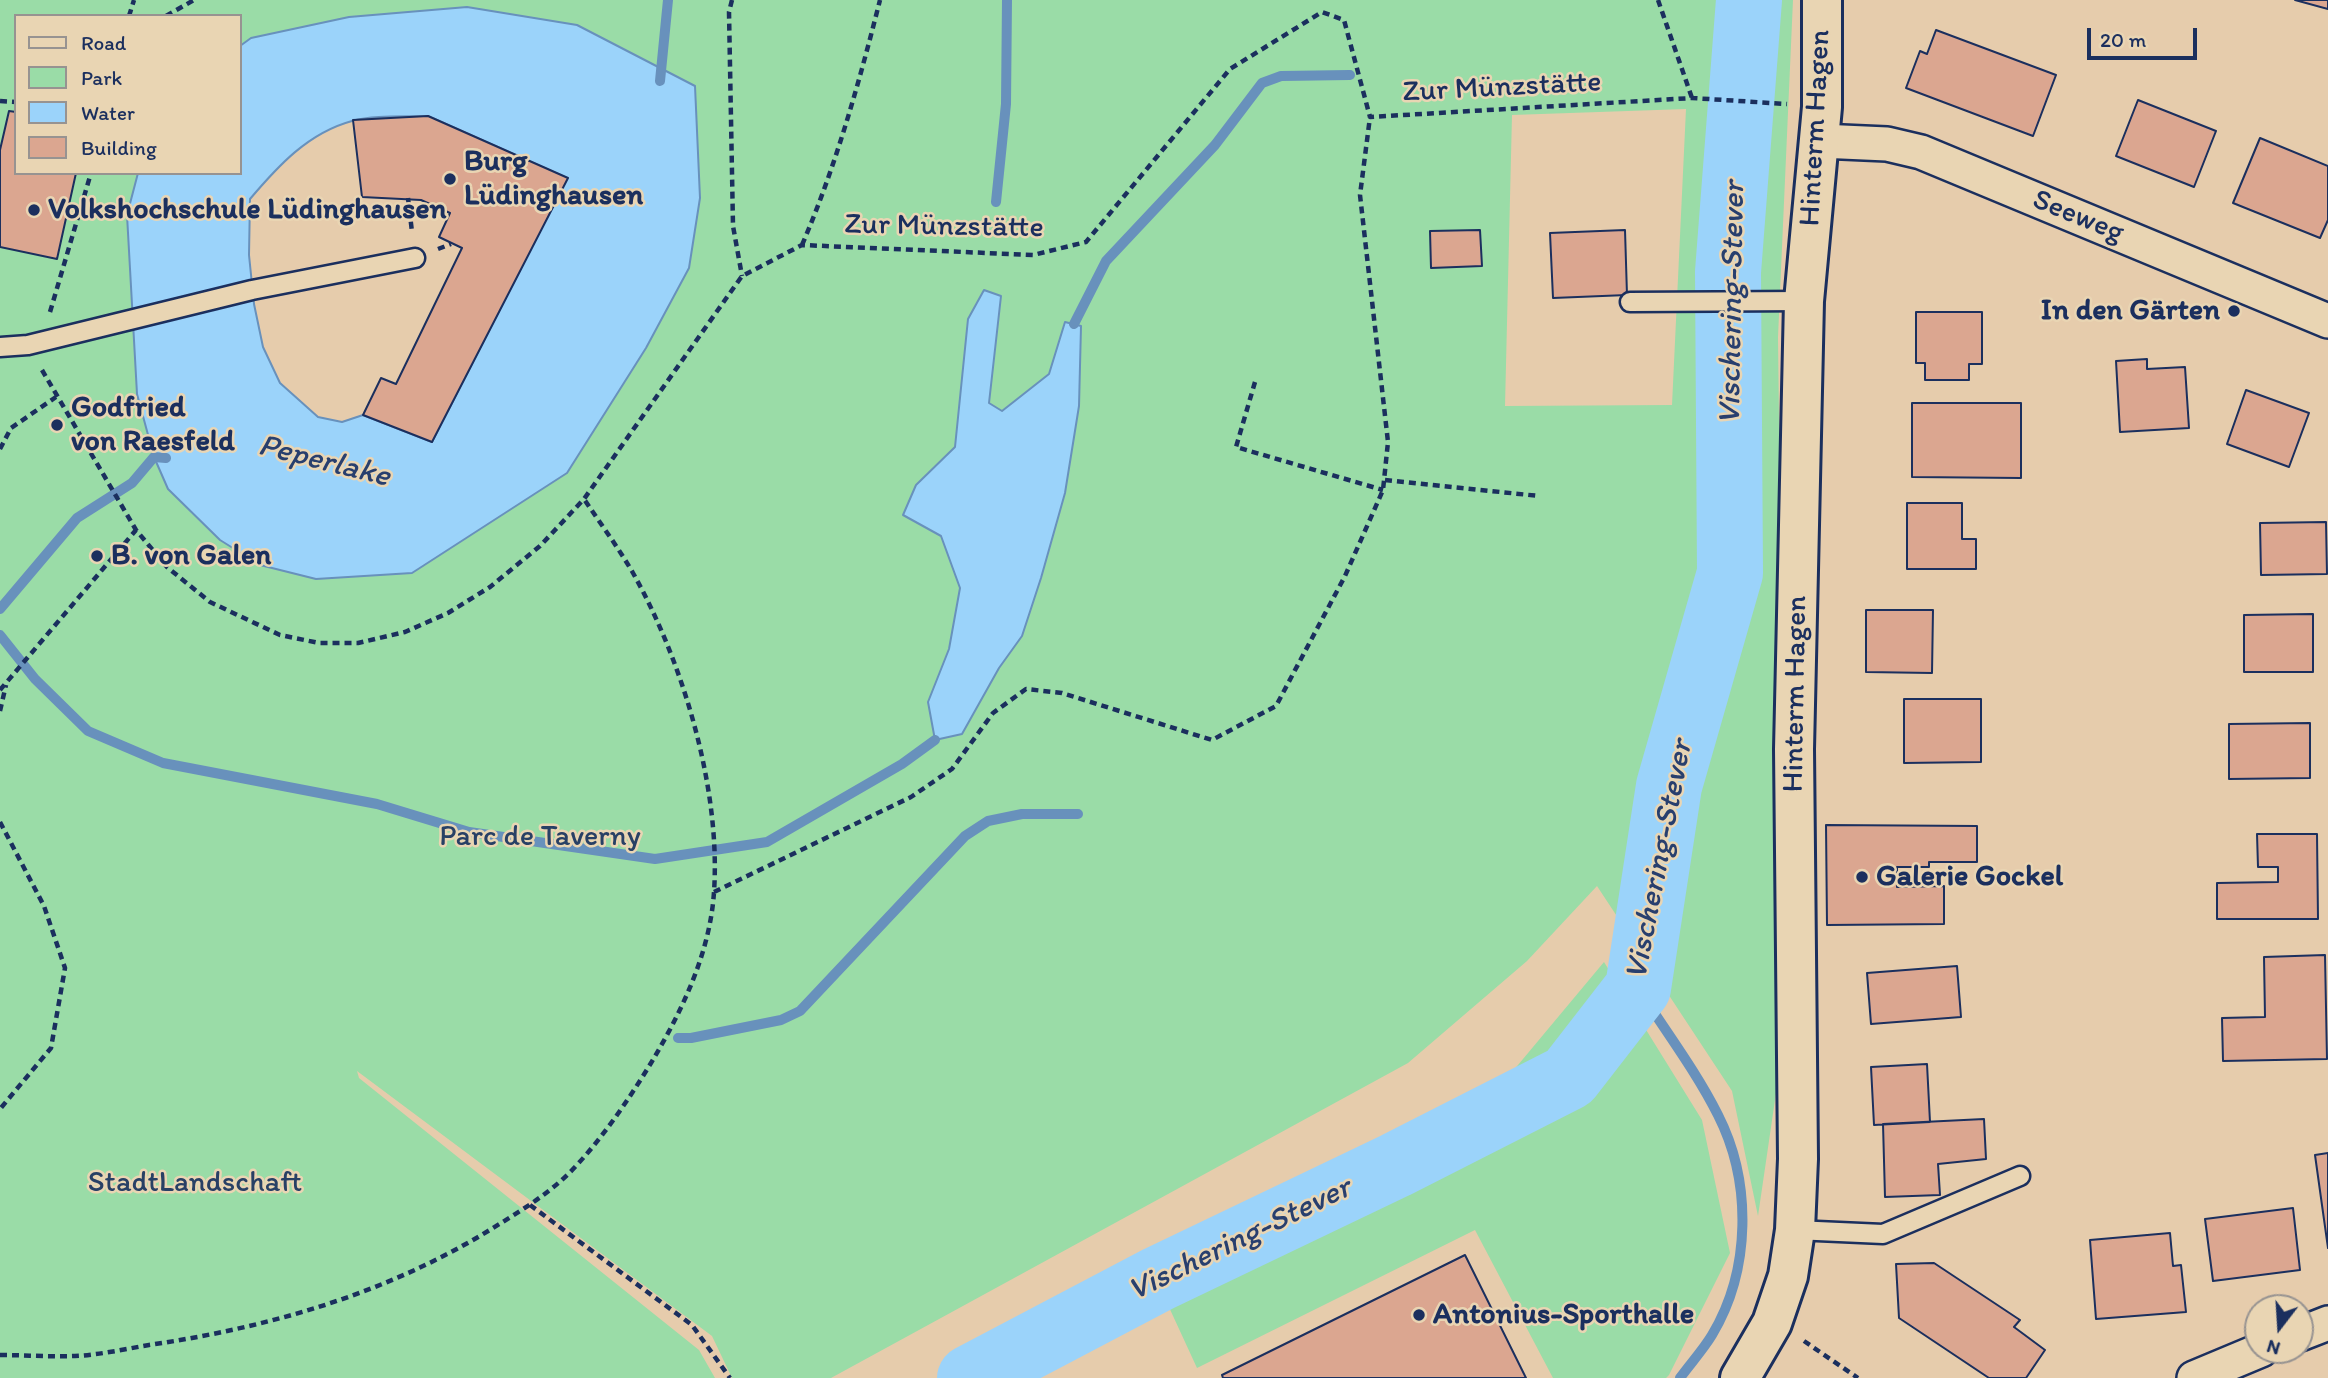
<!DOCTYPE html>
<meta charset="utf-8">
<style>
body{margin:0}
#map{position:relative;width:2328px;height:1378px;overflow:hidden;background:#e6ccac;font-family:Itim,sans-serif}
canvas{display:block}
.legend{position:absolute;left:14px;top:14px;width:228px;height:161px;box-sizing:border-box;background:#e9d5b3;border:2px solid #979391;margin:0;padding:9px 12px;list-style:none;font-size:21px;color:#1b2f5e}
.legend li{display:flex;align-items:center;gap:14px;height:35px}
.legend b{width:35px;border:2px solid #979391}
.north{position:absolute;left:2244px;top:1294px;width:70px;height:70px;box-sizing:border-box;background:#e9d5b3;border:2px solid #979391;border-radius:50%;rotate:197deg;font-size:19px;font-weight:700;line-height:28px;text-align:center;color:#1b2f5e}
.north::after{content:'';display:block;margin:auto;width:24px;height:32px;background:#1b2f5e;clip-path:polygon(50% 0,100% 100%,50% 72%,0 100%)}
.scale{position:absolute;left:2087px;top:28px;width:110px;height:32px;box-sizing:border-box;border:4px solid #1b2f5e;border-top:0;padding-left:9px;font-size:21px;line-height:24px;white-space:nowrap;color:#1b2f5e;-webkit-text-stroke:5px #e9d5b3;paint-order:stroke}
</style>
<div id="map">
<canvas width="2328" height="1378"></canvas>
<ul class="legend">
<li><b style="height:9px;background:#e9d5b3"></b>Road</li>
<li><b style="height:19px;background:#9adca7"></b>Park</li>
<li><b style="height:19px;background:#9bd3fa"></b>Water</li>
<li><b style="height:19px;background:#dba690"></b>Building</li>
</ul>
<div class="north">N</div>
<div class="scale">20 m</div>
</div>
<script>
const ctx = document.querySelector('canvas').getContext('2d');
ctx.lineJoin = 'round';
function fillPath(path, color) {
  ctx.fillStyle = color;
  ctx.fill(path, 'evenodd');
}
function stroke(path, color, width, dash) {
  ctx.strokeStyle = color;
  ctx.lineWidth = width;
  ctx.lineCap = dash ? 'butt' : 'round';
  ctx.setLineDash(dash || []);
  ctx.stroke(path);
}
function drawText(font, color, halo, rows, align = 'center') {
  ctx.font = font + ' Itim,sans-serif';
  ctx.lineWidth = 5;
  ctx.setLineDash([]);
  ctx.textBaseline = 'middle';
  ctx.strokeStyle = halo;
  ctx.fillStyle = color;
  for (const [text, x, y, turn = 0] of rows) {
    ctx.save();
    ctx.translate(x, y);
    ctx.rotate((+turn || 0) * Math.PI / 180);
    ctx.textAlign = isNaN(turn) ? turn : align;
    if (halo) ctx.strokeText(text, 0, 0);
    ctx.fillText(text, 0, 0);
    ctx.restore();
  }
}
fillPath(new Path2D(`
 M0,0H1793L1778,337L1783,754L1776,1093L1758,1216L1732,1091L1597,886L1527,961L1408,1063L831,1378H732L712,1336L357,1071L359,1078L699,1350L715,1378H0ZM16,16H240V46L251,38L577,25L695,86L689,268L646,348L567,473L154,457L137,394L127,215L138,173H16ZM1686,109L1672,405L1505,406L1512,115Z
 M1604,962L1702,1120L1730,1253L1669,1375L1666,1378H1553L1475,1230L1197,1368L1162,1292L1452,1144Z`), '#9adca7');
const water = new Path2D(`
 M467,7L577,25L695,86L700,198L689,268L646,348L567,473L412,573L316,579L260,565L220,540L168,489L154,457L137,394L127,215L138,173H240V46L251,38L349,17ZM428,116L567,178L432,442L363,415L342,422L318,417L280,383L263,347L254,304L249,255L250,199C278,166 308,133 352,121C375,115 404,117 428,116Z
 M984,290L1001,296L989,403L1002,411L1049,374L1065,322L1081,326L1079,406L1065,493L1041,578L1022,636L999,668L962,734L935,740L928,702L949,649L960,588L941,536L903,515L916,485L955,447L968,319Z`);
fillPath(water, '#9bd3fa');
stroke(water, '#6891bc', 2);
stroke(new Path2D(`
 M660,81L668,0
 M996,202L1006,104L1007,0
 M1074,324L1106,261L1215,145L1262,83L1281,76L1350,75
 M0,609L77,518L132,483L154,457L166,458
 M0,635L35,679L88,731L163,763L377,804L469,832L655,859L767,842L902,764L935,740
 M1638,988C1664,1029 1696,1071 1718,1115C1752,1182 1751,1270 1712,1335C1703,1350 1690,1364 1680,1378
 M678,1038H691L781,1020L800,1011L965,836L988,821L1022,814H1078`), '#6891bc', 10);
stroke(new Path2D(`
 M970,1378L1158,1279L1396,1165L1569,1077L1638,988L1669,786L1730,573L1728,272L1749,0`), '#9bd3fa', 66);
const building = new Path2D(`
 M2295,0H2328V9Z
 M1936,30L2056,75L2033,136L1906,88L1920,51L1927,54Z
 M2138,100L2216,131L2194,187L2116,156Z
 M9,111L16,112V173H76L57,259L0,247V150Z
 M428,116L568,178L432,442L363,415L381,378L396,384L462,248L439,237L450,213L421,200L362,197L353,120Z
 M2260,138L2328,166V220L2320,238L2233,203Z
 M1480,230L1482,266L1431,268L1430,231Z
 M1625,230L1627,295L1553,298L1550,233Z
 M1916,312H1982V364H1969V380H1925V363H1916Z
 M2147,359V369L2185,367L2189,428L2120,432L2116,361Z
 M2246,390L2309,413L2289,467L2227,444Z
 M1912,403H2021V478L1912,477Z
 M1907,503H1962V539H1976V569H1907Z
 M2326,522L2327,574L2261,575L2260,523Z
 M1866,610H1933L1932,673L1866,672Z
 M2313,614V672H2244V615Z
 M1904,699H1981V762L1904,763Z
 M2310,723V778L2229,779V724Z
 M1826,825L1977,826V862H1929V867H1897V887L1944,886V924L1827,925Z
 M2257,834H2317L2318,919H2217V883L2278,882V867H2258Z
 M2325,955L2327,1059L2223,1061L2222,1018L2265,1017L2264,957Z
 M1957,966L1961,1017L1871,1024L1867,973Z
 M1927,1064L1930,1122L1874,1125L1871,1067Z
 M1984,1119L1986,1159L1938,1164L1940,1195L1885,1197L1883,1124Z
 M2328,1153V1248L2315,1155Z
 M2293,1208L2300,1270L2213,1281L2205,1219Z
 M2170,1233L2173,1266L2181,1265L2186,1312L2096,1319L2090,1240Z
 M1465,1255L1526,1378H1223L1222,1375Z
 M1934,1263L2020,1320L2014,1327L2045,1350L2026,1378H1989L1899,1318L1896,1264Z`);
fillPath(building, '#dba690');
stroke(building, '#1b2f5e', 2);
const service = new Path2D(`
 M1630,302L1804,301
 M0,347L28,345L252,290L415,258
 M1795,1230L1883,1234L2020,1176`);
const minor = new Path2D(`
 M1820,141L1887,144L1921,152L2328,321
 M2300,1334L2328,1323
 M2194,1378L2261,1350`);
const tertiary = new Path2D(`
 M1740,1378L1772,1323L1788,1276L1795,1230L1798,1159L1794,749L1804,301L1822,107V0`);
stroke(service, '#1b2f5e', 23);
stroke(minor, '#1b2f5e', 38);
stroke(tertiary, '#1b2f5e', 44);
stroke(new Path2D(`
 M732,0L729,12L733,226L742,276
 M1658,0L1692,98
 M129,16L134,0
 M166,16L194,0
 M0,101L16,102
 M408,198L412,232
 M802,245C836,166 859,83 880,0
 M438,249L451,244
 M50,312L91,173
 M42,370L136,530L167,567L210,602L280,635L319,643H358L405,632L448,613L490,587L540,546L584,499L742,276L802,245L1033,255L1086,242L1230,69L1322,12L1344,20L1370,117L1692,98L1787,104
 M1255,382L1236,447L1383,490
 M0,449L11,428L56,397
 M1385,480L1539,496
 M0,690L136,530
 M0,711L6,685
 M0,822L44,906L65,968L51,1048L0,1109
 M714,892L911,797L952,769L993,713L1026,689L1062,693L1212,740L1276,706L1345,576L1383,490L1388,442L1360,195L1370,117
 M530,1205L692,1325L730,1378
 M1804,1341L1858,1378
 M0,1355C25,1355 50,1357 75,1356C99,1355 125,1349 149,1345C271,1327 388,1293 493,1228C522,1210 552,1192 575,1167C604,1136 629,1099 651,1063C682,1011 710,953 714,892C721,789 683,662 633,573C618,547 600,523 584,499`), '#1b2f5e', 4.5, [7, 5]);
stroke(service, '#e9d5b3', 18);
stroke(minor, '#e9d5b3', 33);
stroke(tertiary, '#e9d5b3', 38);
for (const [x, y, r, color] of [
 [450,179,7,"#1b2f5e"],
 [34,210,7,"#1b2f5e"],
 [2234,311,7,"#1b2f5e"],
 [57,425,7,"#1b2f5e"],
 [97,556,7,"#1b2f5e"],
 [1862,877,7,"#1b2f5e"],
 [1419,1315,7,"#1b2f5e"]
]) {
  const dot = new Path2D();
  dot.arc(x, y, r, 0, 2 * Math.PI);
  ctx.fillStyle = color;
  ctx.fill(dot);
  stroke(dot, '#e9d5b3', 2.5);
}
drawText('30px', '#1b2f5e', '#e9d5b3', [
 ["Zur Münzstätte",1502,88,-3],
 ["Hinterm Hagen",1816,128,-87],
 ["Seeweg",2078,217,22],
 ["Zur Münzstätte",944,227,1],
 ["Hinterm Hagen",1796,694,-89]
]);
drawText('bold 30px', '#1b2f5e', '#e9d5b3', [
 ["Burg",464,162],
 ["Lüdinghausen",464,196],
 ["Volkshochschule Lüdinghausen",48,210],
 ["In den Gärten",2220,311,"right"],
 ["Godfried",71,408],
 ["von Raesfeld",71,442],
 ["B. von Galen",111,556],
 ["Galerie Gockel",1876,877],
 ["Antonius-Sporthalle",1433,1315]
], 'left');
drawText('30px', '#284065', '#e9d5b3', [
 ["Parc de Taverny",540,837],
 ["StadtLandschaft",195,1183]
]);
drawText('italic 32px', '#283f6e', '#e9d5b3', [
 ["Vischering-Stever",1733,303,-89],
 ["Peperlake",324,462,14],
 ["Vischering-Stever",1660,860,-79],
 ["Vischering-Stever",1240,1240,-26]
]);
</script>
